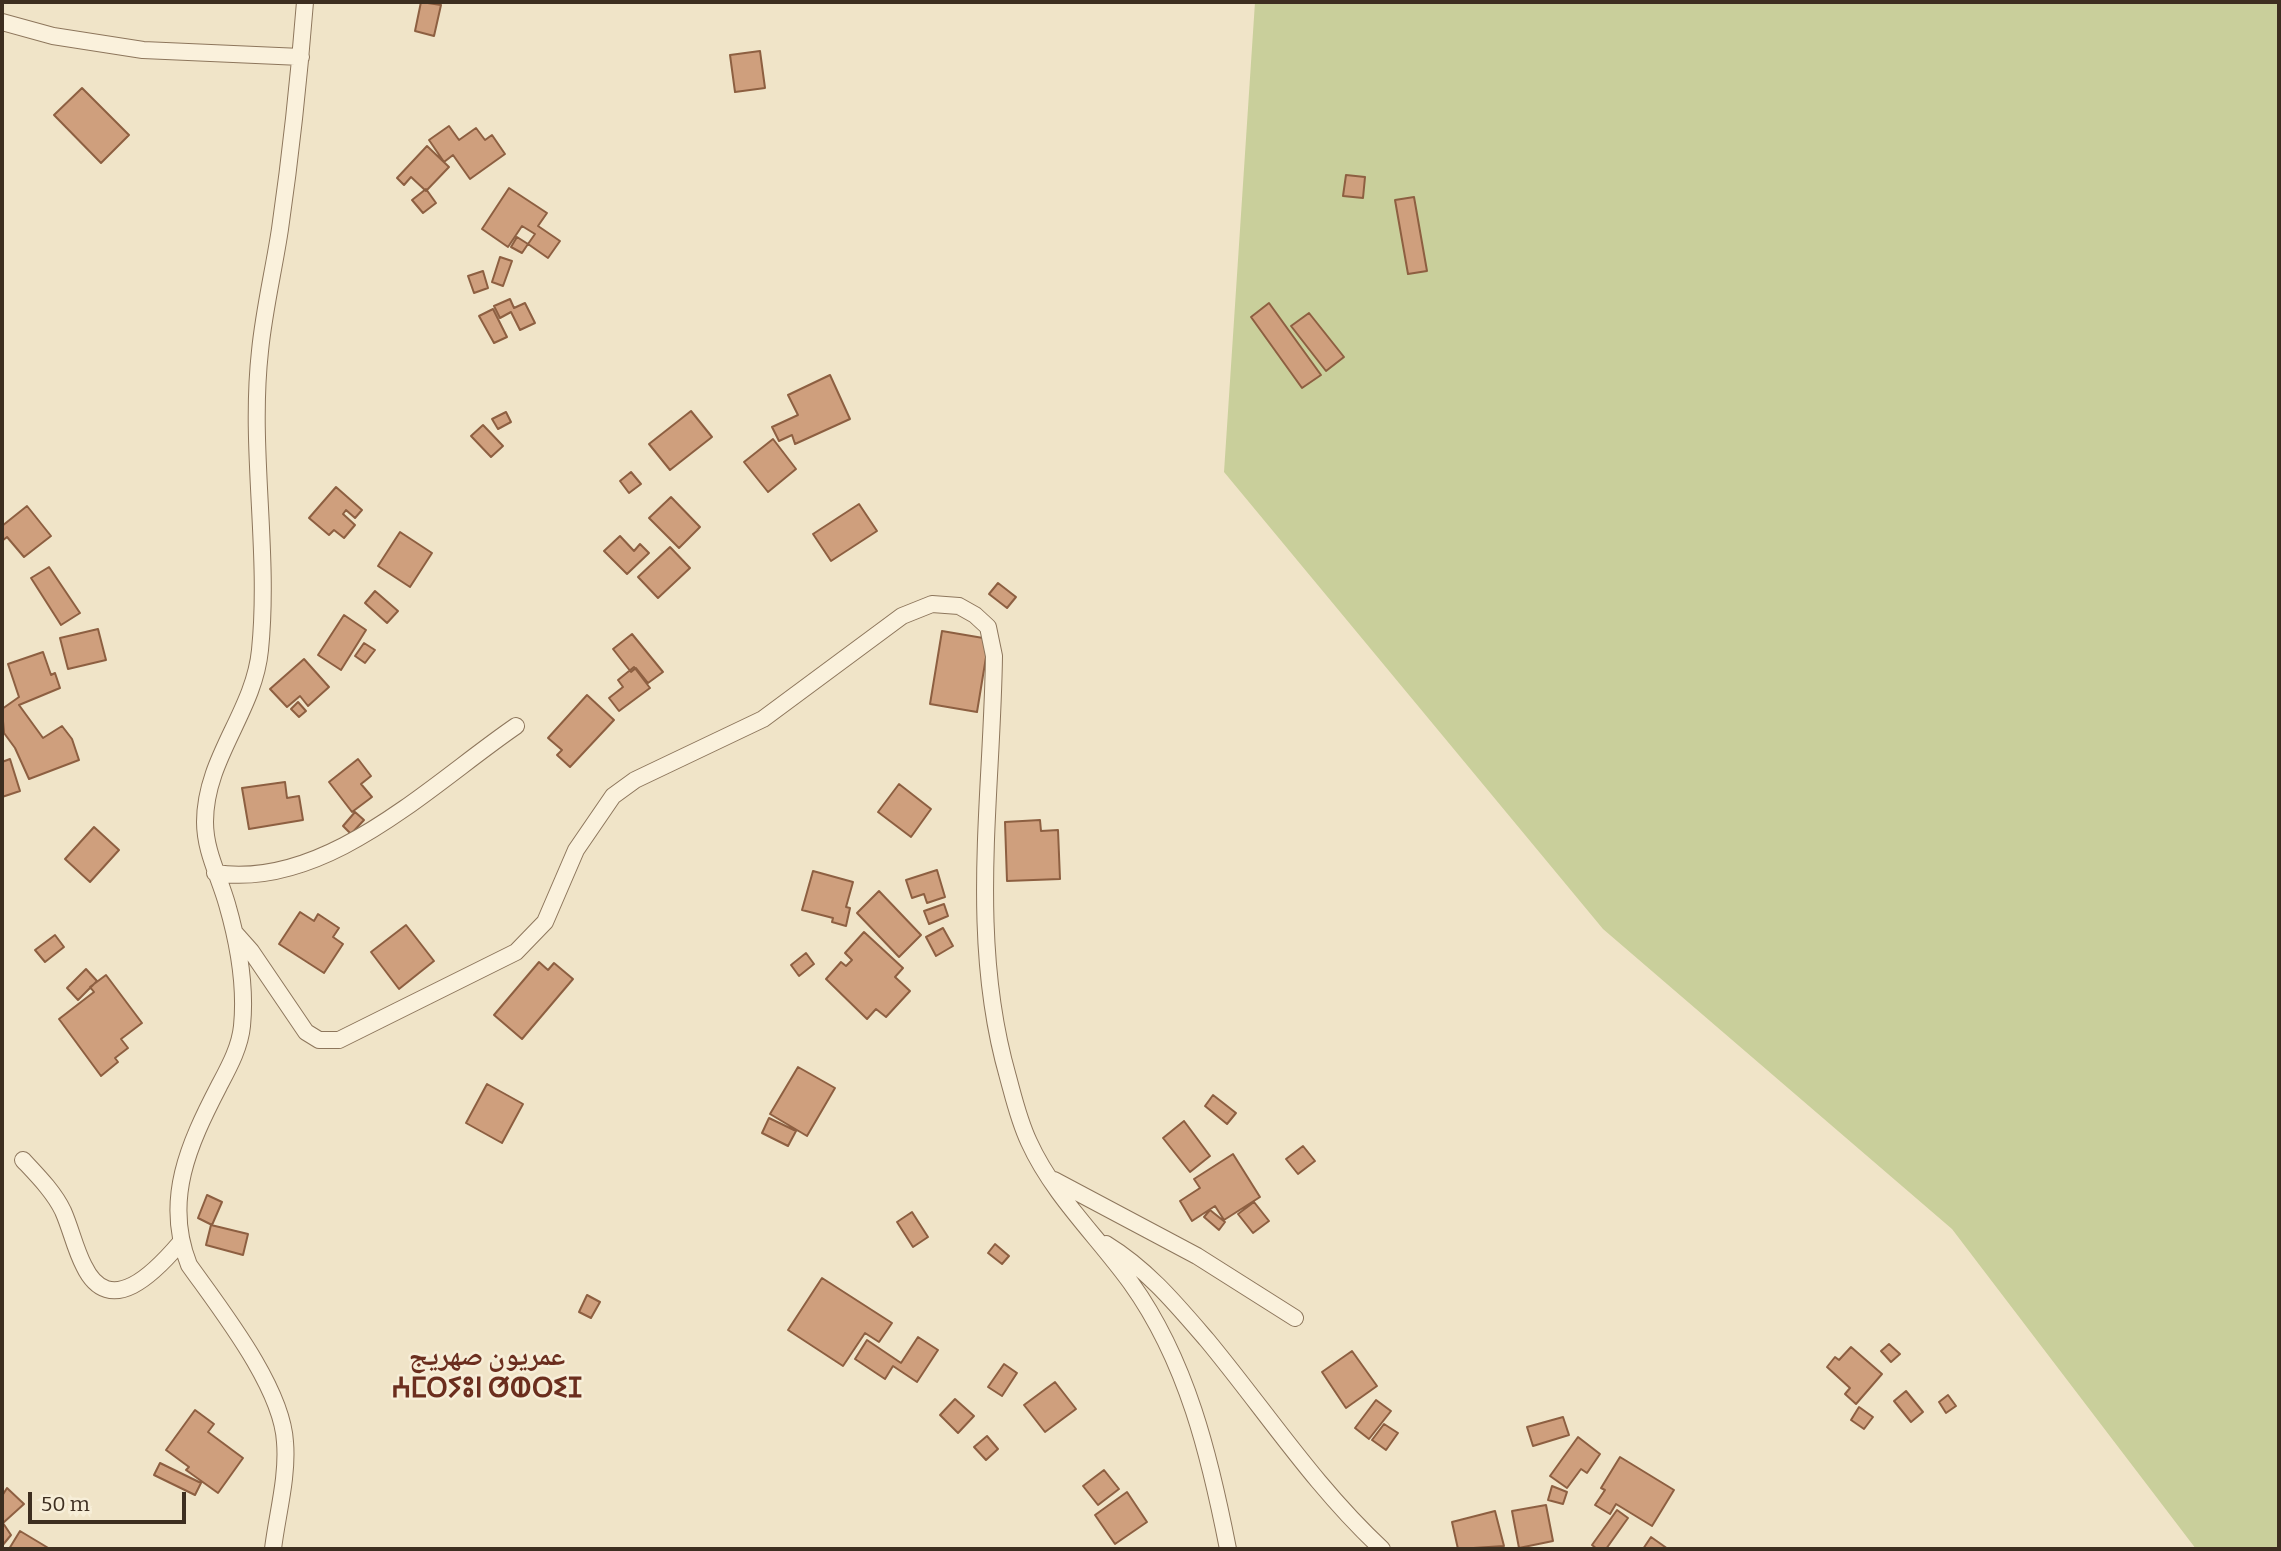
<!DOCTYPE html>
<meta charset="utf-8">
<style>
body{margin:0}
#map{position:relative;width:2281px;height:1551px;overflow:hidden;background:#f0e4c8;font-family:Bitter,serif}
canvas{display:block}
.frame{position:absolute;inset:0;border:4px solid #3d2e20;pointer-events:none}
.scale{position:absolute;left:28px;top:1492px;width:158px;height:32px;box-sizing:border-box;border:4px solid #3d2e20;border-top:0;padding-left:9px;font-size:21px;line-height:24px;white-space:nowrap;color:#3d2e20;-webkit-text-stroke:5px #f7eed8;paint-order:stroke}
</style>
<div id="map">
<canvas width="2281" height="1551"></canvas>
<div class="frame"></div>
<div class="scale">50 m</div>
</div>
<script>
const ctx = document.querySelector('canvas').getContext('2d');
ctx.lineJoin = 'round';
function fillPath(path, color) {
  ctx.fillStyle = color;
  ctx.fill(path, 'evenodd');
}
function stroke(path, color, width, dash) {
  ctx.strokeStyle = color;
  ctx.lineWidth = width;
  ctx.lineCap = dash ? 'butt' : 'round';
  ctx.setLineDash(dash || []);
  ctx.stroke(path);
}
function drawText(font, color, halo, rows, align = 'center') {
  ctx.font = font + ' Bitter,"Noto Naskh Arabic","Noto Sans Tifinagh",serif';
  ctx.lineWidth = 5;
  ctx.setLineDash([]);
  ctx.textBaseline = 'middle';
  ctx.strokeStyle = halo;
  ctx.fillStyle = color;
  for (const [text, x, y, turn = 0] of rows) {
    ctx.save();
    ctx.translate(x, y);
    ctx.rotate((+turn || 0) * Math.PI / 180);
    ctx.textAlign = isNaN(turn) ? turn : align;
    if (halo) ctx.strokeText(text, 0, 0);
    ctx.fillText(text, 0, 0);
    ctx.restore();
  }
}
fillPath(new Path2D(`
 M1255,2H2279V1549H2196L1952,1229L1603,929L1224,472Z`), '#c9cf9b');
const building = new Path2D(`
 M421,2L441,5L434,36L415,31Z
 M760,51L765,88L735,92L730,55Z
 M82,88L129,135L101,163L54,115Z
 M449,126L459,140L476,128L485,140L492,135L505,154L470,179L453,155L444,162L429,140Z
 M427,146L449,167L426,191L411,177L404,185L397,178Z
 M1346,175L1365,177L1363,198L1343,196Z
 M509,188L547,213L538,226L560,241L548,258L528,244L535,234L522,226L508,247L482,229Z
 M426,189L436,203L423,213L412,200Z
 M1414,197L1427,271L1408,274L1395,200Z
 M517,237L528,244L522,253L511,247Z
 M500,257L512,261L503,286L492,282Z
 M483,271L488,288L474,293L468,276Z
 M510,299L514,308L525,303L535,323L520,330L511,312L500,318L494,306Z
 M1269,303L1321,375L1302,388L1251,317Z
 M493,309L507,337L494,343L479,316Z
 M1309,313L1344,357L1326,371L1291,326Z
 M830,375L850,419L795,444L792,435L779,441L772,427L798,415L788,395Z
 M691,411L712,437L670,470L649,444Z
 M506,412L511,422L498,429L492,419Z
 M483,425L503,446L491,457L471,436Z
 M773,439L796,469L768,492L744,462Z
 M631,472L641,484L629,493L620,481Z
 M336,487L362,510L355,518L346,510L343,514L355,525L344,538L334,530L329,535L309,518Z
 M671,497L700,527L679,548L649,518Z
 M859,504L877,531L831,561L813,534Z
 M27,506L51,536L24,557L7,537L2,541V526Z
 M400,532L432,553L410,587L378,566Z
 M620,536L634,551L640,544L649,553L627,574L604,551Z
 M670,547L690,568L658,598L638,577Z
 M49,567L80,613L61,625L31,578Z
 M998,583L1016,597L1007,608L989,594Z
 M375,591L398,611L387,623L365,603Z
 M344,615L366,630L341,670L318,655Z
 M98,629L106,660L68,669L60,638Z
 M942,631L989,639L977,712L930,704Z
 M632,634L663,672L648,683L636,668L631,672L613,649Z
 M364,643L375,650L365,663L355,656Z
 M43,652L51,675L55,673L60,688L19,705L43,738L62,726L72,739L79,760L29,779L15,748L4,733L2,709L19,697L8,664Z
 M304,659L329,687L308,706L300,696L287,707L270,689Z
 M634,667L650,688L619,711L609,698L623,687L618,680Z
 M587,695L614,720L570,767L557,755L562,750L548,738Z
 M298,702L306,711L299,717L291,709Z
 M10,759L20,791L2,797V762Z
 M358,759L371,776L361,784L372,797L352,812L329,782Z
 M285,782L287,798L299,796L303,820L249,829L242,788Z
 M899,784L931,809L911,837L878,812Z
 M355,812L364,820L351,834L343,826Z
 M1040,820L1041,831L1058,830L1060,879L1007,881L1005,822Z
 M94,827L119,850L90,882L65,859Z
 M937,870L945,897L927,903L924,894L912,898L906,880Z
 M813,871L853,882L846,907L850,908L846,926L832,922L833,918L802,910Z
 M879,891L921,935L899,957L857,913Z
 M944,904L948,916L929,924L924,911Z
 M300,912L314,921L318,914L339,928L333,937L343,944L324,973L279,944Z
 M406,925L434,961L399,989L371,952Z
 M943,928L953,946L936,956L926,937Z
 M864,932L903,968L895,977L910,991L886,1017L876,1009L867,1019L826,979L841,962L846,966L852,960L845,953Z
 M55,935L64,947L45,962L35,950Z
 M806,953L814,964L799,976L791,965Z
 M539,962L548,970L554,963L573,979L522,1039L494,1015Z
 M86,969L97,981L78,1000L67,988Z
 M106,975L142,1023L121,1039L128,1048L115,1058L118,1062L101,1076L59,1019L94,992L90,987Z
 M798,1067L835,1088L807,1136L770,1114Z
 M487,1084L523,1104L502,1143L466,1123Z
 M1213,1095L1236,1113L1227,1124L1205,1106Z
 M769,1118L796,1131L788,1146L762,1133Z
 M1184,1121L1210,1156L1190,1172L1163,1138Z
 M1303,1146L1315,1161L1298,1174L1286,1159Z
 M1233,1154L1260,1197L1224,1220L1215,1206L1192,1221L1180,1201L1200,1188L1194,1179Z
 M207,1195L222,1202L212,1225L198,1218Z
 M1254,1202L1269,1221L1253,1233L1238,1214Z
 M1210,1210L1225,1222L1219,1230L1204,1217Z
 M912,1212L928,1237L913,1247L897,1222Z
 M211,1225L248,1234L243,1255L206,1245Z
 M995,1244L1009,1256L1002,1264L988,1253Z
 M822,1278L892,1323L879,1342L865,1333L843,1366L788,1330Z
 M587,1295L600,1302L591,1318L579,1312Z
 M918,1337L938,1350L917,1382L893,1366L885,1379L855,1359L867,1340L901,1363Z
 M1889,1344L1900,1354L1891,1362L1881,1351Z
 M1851,1347L1882,1374L1856,1404L1845,1394L1850,1388L1827,1367L1835,1357L1839,1360Z
 M1352,1351L1377,1386L1346,1408L1322,1372Z
 M1004,1364L1017,1373L1002,1396L988,1387Z
 M1055,1382L1076,1409L1045,1432L1024,1405Z
 M1906,1391L1923,1412L1911,1422L1894,1401Z
 M1948,1395L1956,1406L1946,1413L1939,1402Z
 M955,1399L974,1416L958,1433L940,1415Z
 M1376,1400L1391,1411L1369,1439L1355,1428Z
 M1859,1407L1873,1417L1864,1429L1851,1420Z
 M195,1410L214,1424L208,1432L243,1458L218,1493L186,1470L189,1467L166,1450Z
 M1563,1417L1569,1435L1533,1446L1527,1427Z
 M1384,1424L1398,1433L1386,1450L1372,1440Z
 M987,1436L998,1449L986,1460L974,1447Z
 M1578,1437L1600,1454L1587,1473L1581,1469L1567,1488L1550,1476Z
 M1620,1457L1674,1490L1652,1526L1616,1504L1610,1514L1595,1505L1605,1490L1601,1488Z
 M160,1463L201,1483L195,1495L154,1475Z
 M1104,1470L1119,1489L1098,1505L1083,1486Z
 M1552,1486L1567,1492L1563,1504L1548,1500Z
 M7,1488L24,1504L3,1523L11,1535L2,1546V1496Z
 M1127,1492L1147,1522L1115,1544L1095,1515Z
 M1546,1505L1553,1541L1519,1548L1512,1511Z
 M1617,1510L1628,1518L1606,1549H1597L1592,1545Z
 M1495,1511L1504,1546L1458,1549L1452,1522Z
 M20,1531L50,1549H9Z
 M1651,1537L1668,1549H1643Z`);
fillPath(building, '#cf9f7d');
stroke(building, '#8d5f41', 2);
const street = new Path2D(`
 M2,22L53,36L143,50L301,57
 M215,873C326,890 430,785 516,726
 M235,933L251,951L306,1032L319,1040H339L516,952L545,922L576,850L613,796L635,780L763,719L902,616L932,604L959,606L975,615L988,627L994,656C992,798 968,938 1008,1077C1014,1099 1019,1121 1029,1142C1053,1195 1097,1236 1131,1283C1187,1361 1210,1457 1228,1549
 M23,1160C37,1175 54,1192 63,1211C71,1229 75,1249 84,1266C110,1320 156,1271 180,1243
 M1054,1180L1197,1256L1295,1318
 M1106,1244C1147,1269 1176,1304 1207,1340C1265,1410 1315,1487 1382,1549
 M273,1549C277,1515 288,1477 285,1442C282,1387 221,1310 189,1265C163,1200 189,1144 219,1086C229,1067 240,1047 242,1026C246,986 238,942 227,904C219,876 205,851 205,822C205,758 254,712 260,650C270,551 249,450 260,351C264,310 274,269 280,229C291,153 299,78 305,2`);
stroke(street, '#8d765c', 18);
stroke(street, '#faf1dc', 16);
drawText('bold 28px', '#6b2e1e', '#f7eed8', [
 ["عمريون صهريج",487,1357],
 ["ⵄⵎⵔⵢⵓⵏ ⵚⵀⵔⵉⵊ",487,1389]
]);
</script>
